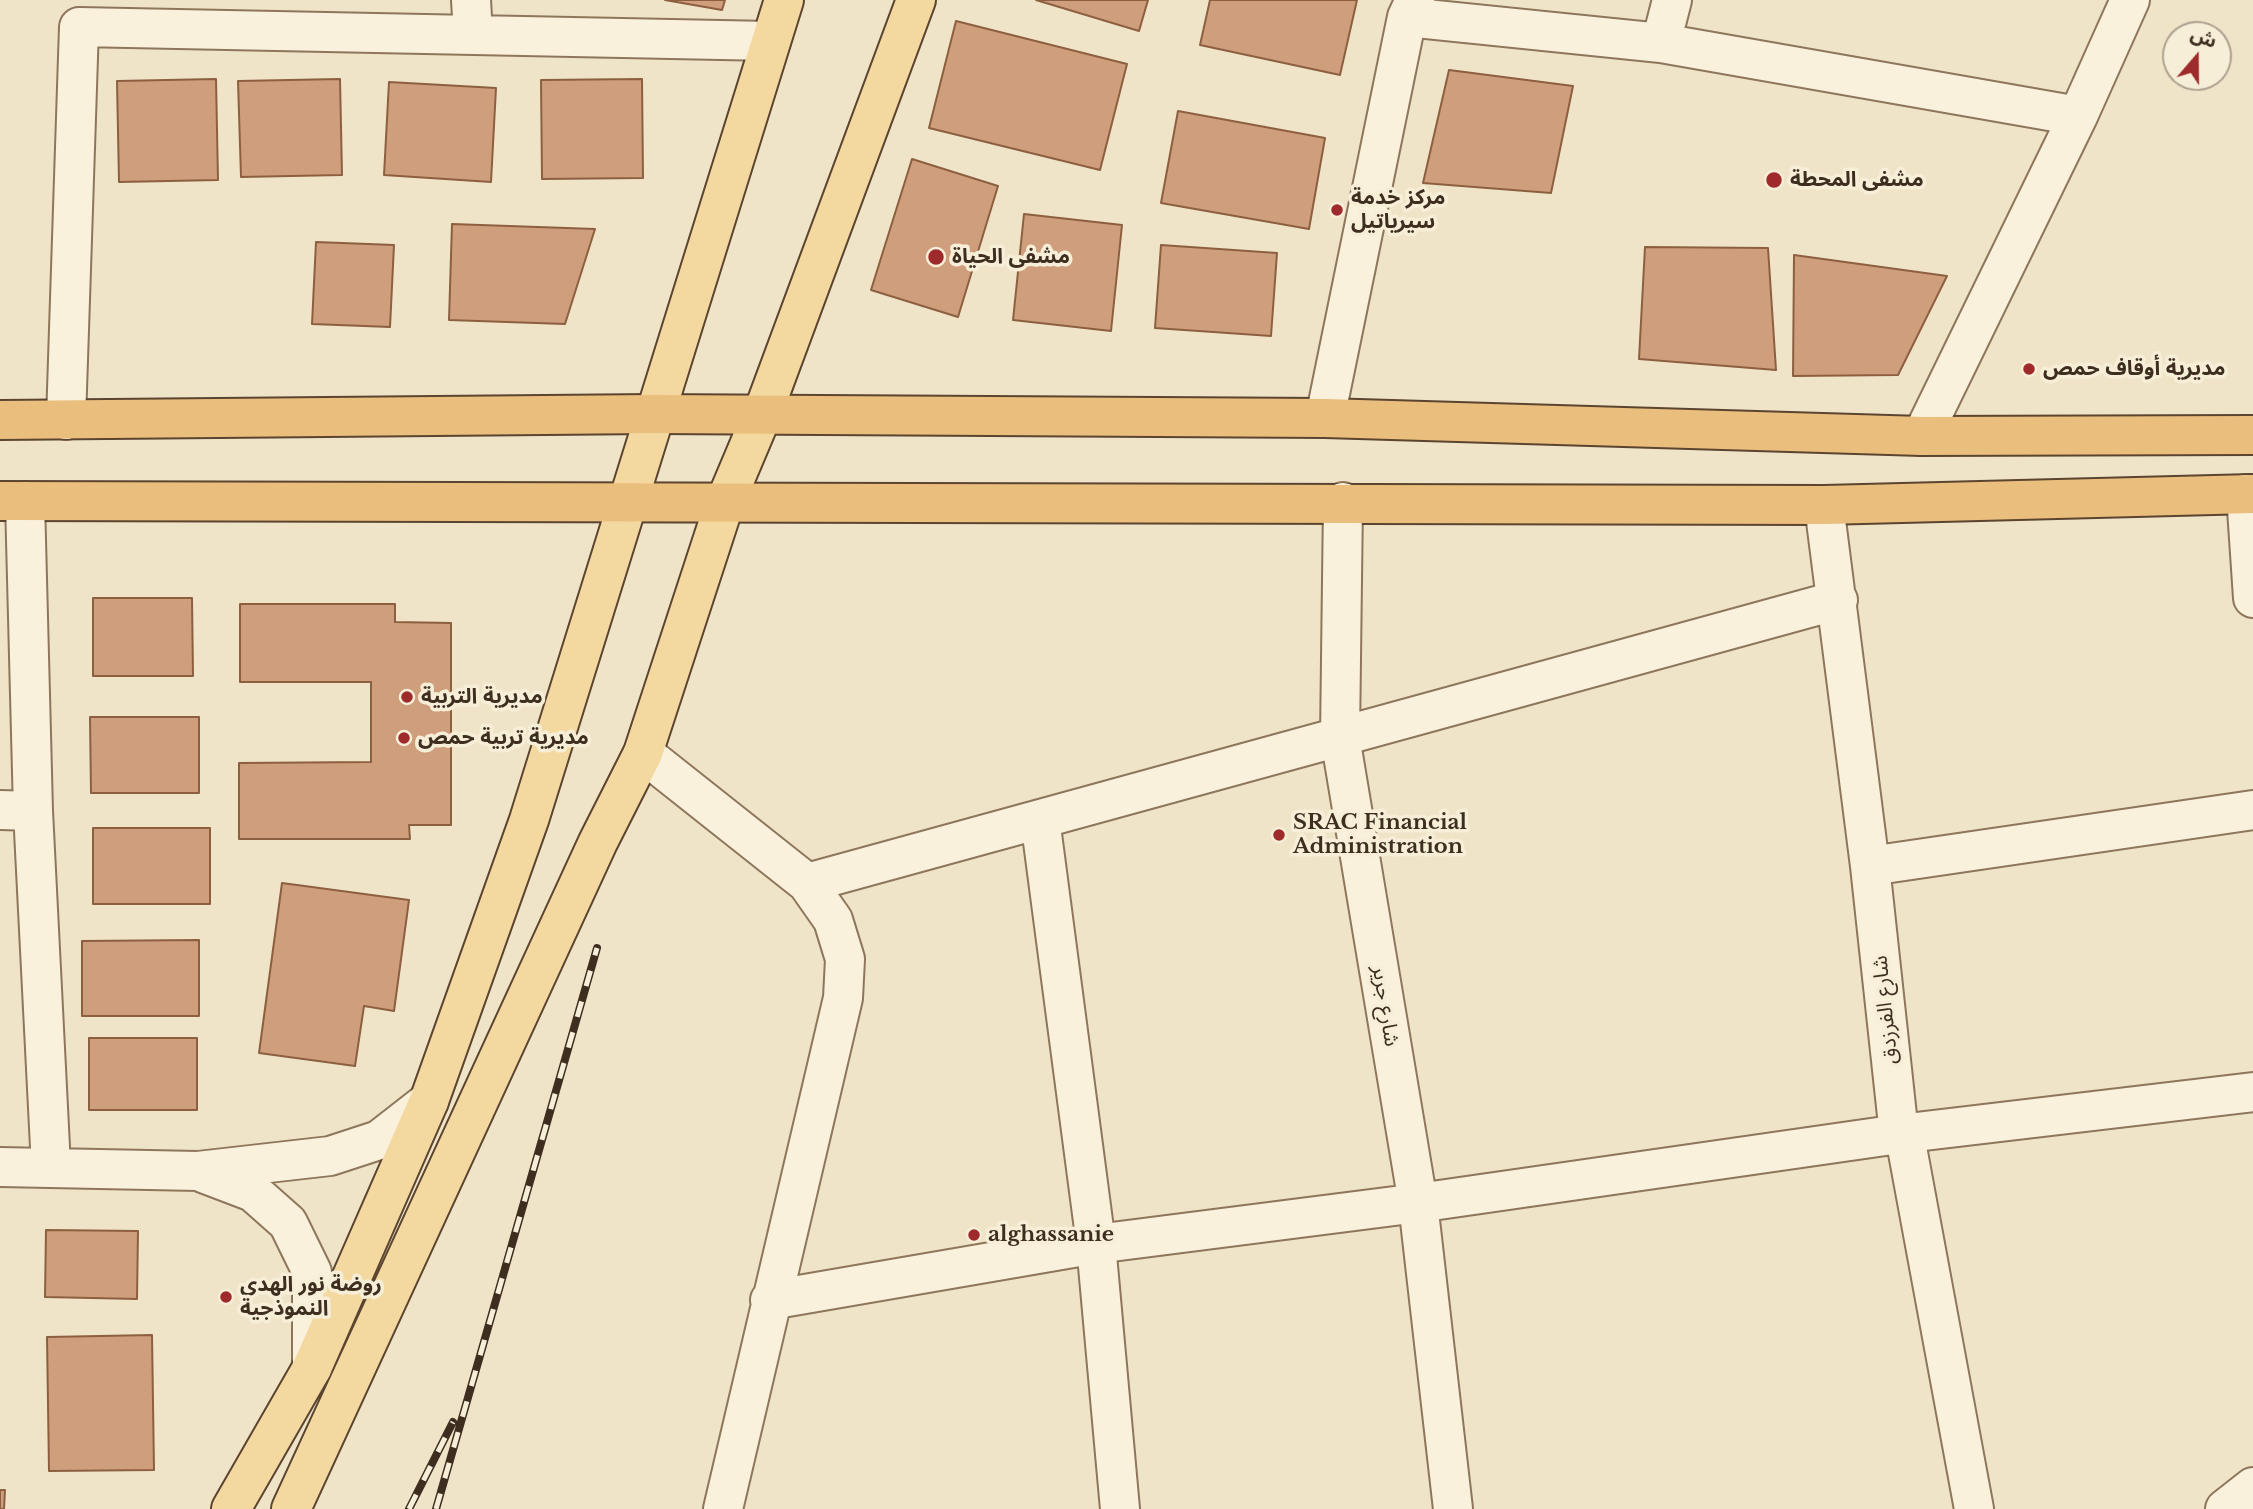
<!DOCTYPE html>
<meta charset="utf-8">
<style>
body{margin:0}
#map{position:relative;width:2253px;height:1509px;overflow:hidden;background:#f0e4c8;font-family:"Libre Baskerville","Noto Sans Arabic",serif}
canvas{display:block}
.north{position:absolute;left:2162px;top:21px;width:70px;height:70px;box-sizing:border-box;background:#f7eed8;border:2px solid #ada18e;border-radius:50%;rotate:20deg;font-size:19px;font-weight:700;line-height:28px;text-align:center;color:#3d2e20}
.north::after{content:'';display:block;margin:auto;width:24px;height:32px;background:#9e2a2b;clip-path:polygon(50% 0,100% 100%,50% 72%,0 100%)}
</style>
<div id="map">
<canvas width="2253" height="1509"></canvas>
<div class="north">ش</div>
</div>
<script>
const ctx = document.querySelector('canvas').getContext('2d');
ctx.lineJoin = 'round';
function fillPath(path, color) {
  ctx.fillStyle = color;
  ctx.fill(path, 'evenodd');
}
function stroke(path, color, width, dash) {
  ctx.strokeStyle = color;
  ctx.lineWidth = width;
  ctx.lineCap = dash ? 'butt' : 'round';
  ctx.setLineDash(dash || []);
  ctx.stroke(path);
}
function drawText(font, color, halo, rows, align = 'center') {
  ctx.font = font + ' "Libre Baskerville","Noto Sans Arabic",serif';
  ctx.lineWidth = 7;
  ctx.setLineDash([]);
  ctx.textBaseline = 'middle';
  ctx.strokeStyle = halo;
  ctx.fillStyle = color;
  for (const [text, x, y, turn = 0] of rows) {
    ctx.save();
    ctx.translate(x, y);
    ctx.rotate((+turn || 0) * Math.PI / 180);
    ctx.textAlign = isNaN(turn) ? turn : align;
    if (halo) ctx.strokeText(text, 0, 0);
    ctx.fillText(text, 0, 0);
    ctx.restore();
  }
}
const building = new Path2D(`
 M665,0H725L722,10Z
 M1036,0H1148L1139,31Z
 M1210,0H1357L1340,75L1200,45Z
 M956,21L1127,64L1100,170L929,128Z
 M1449,70L1573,86L1551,193L1423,183Z
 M216,79L218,180L119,182L117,81Z
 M340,79L342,175L241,177L238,81Z
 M642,79L643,178L542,179L541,80Z
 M389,82L496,88L491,182L384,175Z
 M1178,111L1325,138L1309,229L1161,203Z
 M912,159L998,186L958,317L871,290Z
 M1024,214L1122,225L1111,331L1013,320Z
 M452,224L595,229L565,324L449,320Z
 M316,242L394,245L390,327L312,324Z
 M1161,245L1277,253L1271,336L1155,328Z
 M1645,247L1768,248L1776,370L1639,359Z
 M1794,255L1947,276L1898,375L1793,376Z
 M93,598H192L193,676H93Z
 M240,604H395V622L451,623V825H409L410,839H239V763L371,762V682H240Z
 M90,717H199V793H91Z
 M93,828H210V904H93Z
 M282,883L409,900L394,1011L364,1006L355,1066L259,1053Z
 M199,940V1016H82V941Z
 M89,1038H197V1110H89Z
 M46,1230L138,1231L137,1299L45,1297Z
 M152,1335L154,1470L49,1471L47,1337Z
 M0,1490H5L4,1509H0Z`);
fillPath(building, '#cf9f7d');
stroke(building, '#8d5f41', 2);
const minor = new Path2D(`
 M471,0L473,34
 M1407,17L1661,43L2078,116
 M1661,43L1672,0
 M1325,418L1407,17L1415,0
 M66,420L79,27L770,41
 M1922,436L2078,116L2130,0
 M2246,494L2253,598
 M25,501L33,811L51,1167
 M1343,502L1340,737L1418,1203L1453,1509
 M1824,505L1870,866L1899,1134L1906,1142L1974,1509
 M643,753L807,883L833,920L845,959L843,998L723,1509
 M0,810L33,811
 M1040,819L1096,1244L1120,1509
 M1870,866L2253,810
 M807,883L1838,600
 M0,1167L198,1171L330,1156L379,1140L429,1101
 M203,1173L253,1192L288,1223L312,1272V1368
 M770,1300L1096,1244L1418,1203L1899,1134L2253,1092
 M2225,1509L2253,1487`);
const primary = new Path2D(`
 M231,1509L312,1368L429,1101L529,820L784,0
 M291,1509L598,842L643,753L724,505L762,415L916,0`);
const trunk = new Path2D(`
 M0,420L653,414L1325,418L1922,436L2253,435
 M0,501L1824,505L2253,494`);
stroke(minor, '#8d765c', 42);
stroke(primary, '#5b4430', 42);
stroke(trunk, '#5b4430', 42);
stroke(minor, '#faf1dc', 38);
stroke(primary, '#f3d9a0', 38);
stroke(trunk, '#eabe7c', 38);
const rail = new Path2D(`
 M409,1509L453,1422
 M436,1509L597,948`);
stroke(rail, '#3d2e20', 8);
stroke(rail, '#f7eed8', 5, [16]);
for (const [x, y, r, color] of [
 [1774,180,9,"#9e2a2b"],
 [1337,210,7,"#9e2a2b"],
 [936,257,9,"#9e2a2b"],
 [2029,369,7,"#9e2a2b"],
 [407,697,7,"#9e2a2b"],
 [404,738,7,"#9e2a2b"],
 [1279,835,7,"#9e2a2b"],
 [974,1235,7,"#9e2a2b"],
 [226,1297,7,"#9e2a2b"]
]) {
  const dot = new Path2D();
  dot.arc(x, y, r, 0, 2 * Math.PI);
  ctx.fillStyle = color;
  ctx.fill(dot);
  stroke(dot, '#f7eed8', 2.5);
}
drawText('bold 21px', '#3d2e20', '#f7eed8', [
 ["مشفى المحطة",1790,180],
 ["مركز خدمة",1351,198],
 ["سيرياتيل",1351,222],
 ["مشفى الحياة",952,257],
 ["مديرية أوقاف حمص",2043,369],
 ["مديرية التربية",421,697],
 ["مديرية تربية حمص",418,738],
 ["SRAC Financial",1293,823],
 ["Administration",1293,847],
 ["alghassanie",988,1235],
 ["روضة نور الهدى",240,1285],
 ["النموذجية",240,1309]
], 'left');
drawText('21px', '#3d2e20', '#f7eed8', [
 ["شارع جرير",1385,1006,81],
 ["شارع الفرزدق",1886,1010,-96]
]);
</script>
